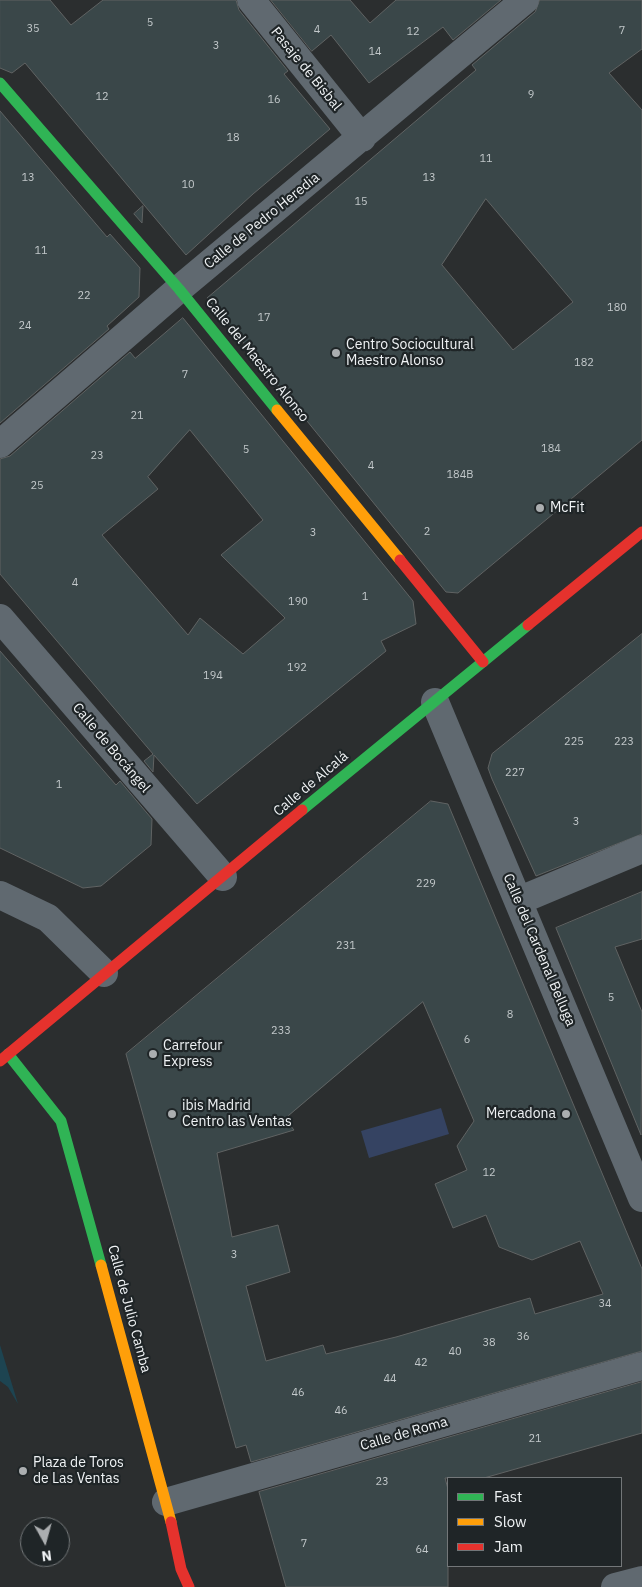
<!DOCTYPE html>
<meta charset="utf-8">
<style>
body{margin:0}
#map{position:relative;width:642px;height:1587px;overflow:hidden;background:#2b2e2f;font-family:"IBM Plex Sans",sans-serif}
canvas{display:block}
.legend{position:absolute;left:447px;top:1477px;width:175px;height:90px;box-sizing:border-box;background:#1f2527;border:1px solid #737779;margin:0;padding:6px 9px;list-style:none;font-size:15px;color:#f0f3f5}
.legend li{display:flex;align-items:center;gap:10px;height:25px}
.legend b{width:25px;border:1px solid #737779}
.north{position:absolute;left:20px;top:1517px;width:50px;height:50px;box-sizing:border-box;background:#1f2527;border:1px solid #737779;border-radius:50%;rotate:173deg;font-size:14px;font-weight:700;line-height:20px;text-align:center;color:#f0f3f5}
.north::after{content:'';display:block;margin:auto;width:18px;height:22px;background:#abaeb0;clip-path:polygon(50% 0,100% 100%,50% 72%,0 100%)}
</style>
<div id="map">
<canvas width="642" height="1587"></canvas>
<ul class="legend">
<li><b style="height:6px;background:#30b455"></b>Fast</li>
<li><b style="height:6px;background:#ff9f0a"></b>Slow</li>
<li><b style="height:6px;background:#e5322d"></b>Jam</li>
</ul>
<div class="north">N</div>
</div>
<script>
const ctx = document.querySelector('canvas').getContext('2d');
ctx.lineJoin = 'round';
function fillPath(path, color) {
  ctx.fillStyle = color;
  ctx.fill(path, 'evenodd');
}
function stroke(path, color, width, dash) {
  ctx.strokeStyle = color;
  ctx.lineWidth = width;
  ctx.lineCap = dash ? 'butt' : 'round';
  ctx.setLineDash(dash || []);
  ctx.stroke(path);
}
function drawText(font, color, halo, rows, align = 'center') {
  ctx.font = font + ' "IBM Plex Sans",sans-serif';
  ctx.lineWidth = 4.5;
  ctx.setLineDash([]);
  ctx.textBaseline = 'middle';
  ctx.strokeStyle = halo;
  ctx.fillStyle = color;
  for (const [text, x, y, turn = 0] of rows) {
    ctx.save();
    ctx.translate(x, y);
    ctx.rotate((+turn || 0) * Math.PI / 180);
    ctx.textAlign = isNaN(turn) ? turn : align;
    if (halo) ctx.strokeText(text, 0, 0);
    ctx.fillText(text, 0, 0);
    ctx.restore();
  }
}
fillPath(new Path2D(`
 M0,1345L18,1404L8,1387L0,1381Z`), '#1d4451');
fillPath(new Path2D(`
 M441,1108L449,1134L369,1158L361,1131Z`), '#354362');
const building = new Path2D(`
 M0,0H50L71,25L103,0H236L239,10L288,71L284,74L330,129L253,194L186,255L25,63L12,73L0,68Z
 M271,0H350L370,23L396,0H501L453,40L443,27L369,83L331,35L312,51Z
 M540,0H642V49L609,73L642,110V440L458,593L446,592L207,298L476,70L472,65L535,12ZM486,199L573,302L513,350L442,265Z
 M0,111L107,237L110,234L140,268L139,297L107,326L109,329L0,423Z
 M143,206L142,223L134,214Z
 M183,318L413,601L416,624L381,641L386,651L197,804L154,755L153,772L144,761L153,754L0,574V459L10,456L130,352L135,358ZM190,430L263,520L221,555L285,618L243,654L200,618L188,635L102,535L158,489L148,477Z
 M642,634V834L536,876L492,779L488,768L492,754Z
 M0,651L116,785L120,781L152,819L151,845L101,886L83,888L0,848Z
 M431,801L448,804L642,1269V1351L251,1462L246,1445L236,1448L126,1054ZM423,1002L474,1121L457,1146L467,1170L435,1184L453,1228L486,1215L499,1247L532,1260L580,1241L603,1294L535,1314L530,1298L396,1337L326,1354L323,1345L266,1361L246,1286L290,1272L278,1225L232,1237L217,1153L294,1130L285,1119Z
 M642,892V939L615,947L642,1012L641,1135L556,928Z
 M642,1382V1433L484,1478H445L448,1489V1587H286L259,1492Z`);
fillPath(building, '#3a4749');
stroke(building, '#606363', 1);
stroke(new Path2D(`
 M251,0L362,138
 M0,444L179,289L525,0
 M0,618L223,877
 M435,702L642,1198
 M0,895L48,918L104,973
 M518,901L642,849
 M166,1502L642,1366
 M615,1587L642,1580`), '#606970', 28);
stroke(new Path2D(`
 M0,83L179,289L277,410
 M302,810L528,625
 M8,1054L61,1121L101,1265`), '#30b455', 11);
stroke(new Path2D(`
 M277,410L400,560
 M101,1265L171,1522`), '#ff9f0a', 11);
stroke(new Path2D(`
 M400,560L483,662
 M528,625L642,532
 M0,1061L302,810
 M171,1522L181,1569L189,1587`), '#e5322d', 11);
for (const [x, y, r, color] of [
 [336,353,5,"#abaeb0"],
 [540,508,5,"#abaeb0"],
 [153,1054,5,"#abaeb0"],
 [172,1114,5,"#abaeb0"],
 [566,1114,5,"#abaeb0"],
 [23,1471,5,"#abaeb0"]
]) {
  const dot = new Path2D();
  dot.arc(x, y, r, 0, 2 * Math.PI);
  ctx.fillStyle = color;
  ctx.fill(dot);
  stroke(dot, '#1f2527', 2);
}
drawText('11px', '#c2c8ca', null, [
 ["5",150,23],
 ["35",33,29],
 ["4",317,30],
 ["7",622,31],
 ["12",413,32],
 ["3",216,46],
 ["14",375,52],
 ["9",531,95],
 ["12",102,97],
 ["16",274,100],
 ["18",233,138],
 ["11",486,159],
 ["13",28,178],
 ["13",429,178],
 ["10",188,185],
 ["15",361,202],
 ["11",41,251],
 ["22",84,296],
 ["180",617,308],
 ["17",264,318],
 ["24",25,326],
 ["182",584,363],
 ["7",185,375],
 ["21",137,416],
 ["184",551,449],
 ["5",246,450],
 ["23",97,456],
 ["4",371,466],
 ["184B",460,475],
 ["25",37,486],
 ["2",427,532],
 ["3",313,533],
 ["4",75,583],
 ["1",365,597],
 ["190",298,602],
 ["192",297,668],
 ["194",213,676],
 ["225",574,742],
 ["223",624,742],
 ["227",515,773],
 ["1",59,785],
 ["3",576,822],
 ["229",426,884],
 ["231",346,946],
 ["5",611,998],
 ["8",510,1015],
 ["233",281,1031],
 ["6",467,1040],
 ["12",489,1173],
 ["3",234,1255],
 ["34",605,1304],
 ["36",523,1337],
 ["38",489,1343],
 ["40",455,1352],
 ["42",421,1363],
 ["44",390,1379],
 ["46",298,1393],
 ["46",341,1411],
 ["21",535,1439],
 ["23",382,1482],
 ["7",304,1544],
 ["64",422,1550]
]);
drawText('14px', '#f0f3f5', '#1f2527', [
 ["Pasaje de Bisbal",306,69,51],
 ["Calle de Pedro Heredia",262,221,-39],
 ["Calle del Maestro Alonso",257,360,51],
 ["Calle de Bocángel",111,748,50],
 ["Calle de Alcalá",311,784,-40],
 ["Calle del Cardenal Belluga",539,950,67],
 ["Calle de Julio Camba",129,1309,75],
 ["Calle de Roma",404,1434,-16]
]);
drawText('14px', '#f0f3f5', '#1f2527', [
 ["Centro Sociocultural",346,345],
 ["Maestro Alonso",346,361],
 ["McFit",550,508],
 ["Carrefour",163,1046],
 ["Express",163,1062],
 ["ibis Madrid",182,1106],
 ["Centro las Ventas",182,1122],
 ["Mercadona",556,1114,"right"],
 ["Plaza de Toros",33,1463],
 ["de Las Ventas",33,1479]
], 'left');
</script>
